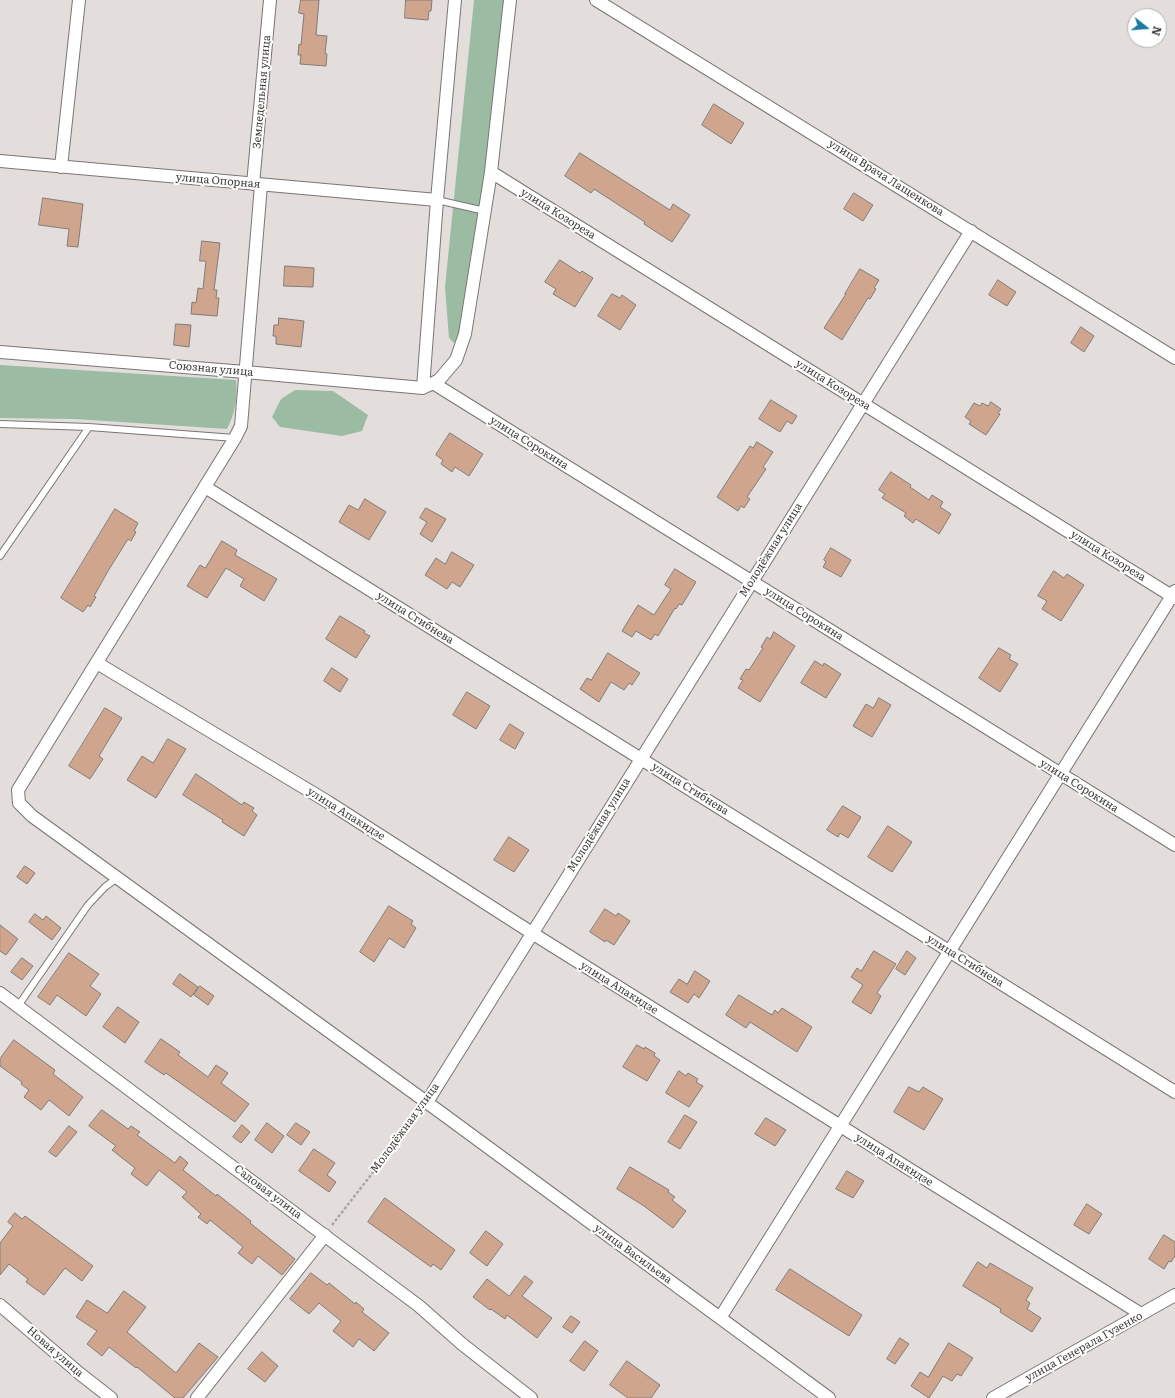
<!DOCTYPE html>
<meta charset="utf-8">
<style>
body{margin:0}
#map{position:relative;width:1175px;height:1398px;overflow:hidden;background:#e3dedc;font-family:Literata,serif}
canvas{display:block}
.north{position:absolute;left:1127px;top:8px;width:40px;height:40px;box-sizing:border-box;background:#fff;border:1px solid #b2b1b1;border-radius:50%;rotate:107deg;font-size:11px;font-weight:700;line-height:16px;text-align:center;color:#3e3c3b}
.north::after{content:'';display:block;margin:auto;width:14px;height:18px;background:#1b79a6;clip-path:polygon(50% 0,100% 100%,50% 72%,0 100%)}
</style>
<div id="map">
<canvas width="1175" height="1398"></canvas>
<div class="north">N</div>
</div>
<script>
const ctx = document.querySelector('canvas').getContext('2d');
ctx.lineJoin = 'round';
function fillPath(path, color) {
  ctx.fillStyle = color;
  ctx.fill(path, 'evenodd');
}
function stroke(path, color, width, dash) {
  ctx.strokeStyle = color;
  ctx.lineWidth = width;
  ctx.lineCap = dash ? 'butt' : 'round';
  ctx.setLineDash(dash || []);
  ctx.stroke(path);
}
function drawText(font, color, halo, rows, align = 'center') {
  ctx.font = font + ' Literata,serif';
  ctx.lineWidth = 4;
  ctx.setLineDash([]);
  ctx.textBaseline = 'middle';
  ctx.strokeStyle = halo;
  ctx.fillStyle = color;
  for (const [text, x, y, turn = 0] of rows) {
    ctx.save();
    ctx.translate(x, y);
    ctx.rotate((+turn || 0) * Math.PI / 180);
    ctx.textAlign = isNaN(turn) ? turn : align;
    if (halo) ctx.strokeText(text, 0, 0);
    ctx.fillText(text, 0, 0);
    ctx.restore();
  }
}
fillPath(new Path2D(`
 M474,0H506L483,209L461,331L454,343L449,338L445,287Z
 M0,365L236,380C238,398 235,413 227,429L75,419L0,418Z
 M295,390L333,391L368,415L362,431L342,436L280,427L272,417L281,399Z`), '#9bbca2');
const building = new Path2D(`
 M301,0H319L316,35L327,36L325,53L327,54L326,66L300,64L301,55H298L299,44L301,45L304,14L299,13Z
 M406,0H432L431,11H429L428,20L405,18Z
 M714,104L744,123L731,144L702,125Z
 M580,153L670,210L673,204L690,215L672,242L644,224L645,222L594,189L591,193L565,176Z
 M854,193L873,205L863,221L844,209Z
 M43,198L83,204L78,247L67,246L69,229L39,225Z
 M202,241L220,243L214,290H217L216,298H219L217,316L191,314L192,302L196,303L198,288L203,289L206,261H200Z
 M560,260L580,273L582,271L593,278L575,307L553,294L556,289L545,282Z
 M285,266L314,268L313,287L284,286Z
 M860,269L879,280L874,288L876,289L870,299L868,298L842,340L824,328L846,294H845Z
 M998,280L1016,292L1007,306L989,295Z
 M612,294L620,298L622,295L636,305L620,330L598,316Z
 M279,318L304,321L301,347L276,344V336H273L274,325H278Z
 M176,324L191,325L189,347L174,345Z
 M1081,327L1094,336L1084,352L1071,343Z
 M771,400L797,416L792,424L787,421L780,432L759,419Z
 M991,402L1001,409L998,413L1000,414L986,435L969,424L971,421L965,417L974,403L980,406L982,403L988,406Z
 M450,433L483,454L469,476L455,467L452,472L441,464L443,460L436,455Z
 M757,442L773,452L763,467L766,469L747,497L750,499L744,508L741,506L738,511L717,497L750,446L753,448Z
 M891,472L911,485L910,487L929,500L932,495L943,502L940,507L951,514L939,534L916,519L913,523L904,516L906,513L882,498L885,494L879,490Z
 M365,499L386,512L369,540L339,522L349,505L358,510Z
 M426,508L446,519L432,542L420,534L427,522L420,518Z
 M115,509L138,523L134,531L136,532L131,541L128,539L108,571L94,596L96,597L90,607L88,605L83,612L61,598Z
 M222,541L237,550L235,555L277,579L264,601L240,586L244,579L226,568L207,598L187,586L200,565L205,568Z
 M831,548L851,560L841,577L823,567L826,562L824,560Z
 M452,552L474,565L460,587L452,582L447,589L425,575L436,558L445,564Z
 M675,569L696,582L682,605L679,604L676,609L675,608L658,636L655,634L651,640L636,631L632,637L622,631L638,605L654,615L671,589L665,585Z
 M1054,571L1064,578L1067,574L1084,585L1061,621L1042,609L1047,601L1038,596Z
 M340,616L365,631L364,633L370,636L356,658L326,639Z
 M774,632L795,646L760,702L738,688L743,680L740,679L746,669L749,670L763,648L761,647L767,637L770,639Z
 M999,648L1011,655L1009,659L1018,664L1000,692L979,678Z
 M608,653L640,673L632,685L629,683L624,690L611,682L599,702L580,689L587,678L591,680Z
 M815,661L823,666L824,663L841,674L826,698L801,683Z
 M332,668L348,679L340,692L324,681Z
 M467,692L490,706L476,729L453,715Z
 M879,698L891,705L872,737L853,726L866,704L873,708Z
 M105,708L122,718L99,756L103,759L90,779L69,766Z
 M510,724L524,733L515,749L500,740Z
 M168,739L186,749L156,798L127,780L142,756L153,763Z
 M196,774L242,805L244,802L254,808L252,811L257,815L244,836L222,822L223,820L183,795Z
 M843,806L861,817L848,838L840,833L838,837L827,830Z
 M888,826L912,842L892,872L868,857Z
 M509,837L529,850L514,872L494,860Z
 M25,866L35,873L27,884L17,877Z
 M389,906L413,921L411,924L416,928L404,948L389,938L374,962L360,952Z
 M605,909L616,916L618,913L630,921L614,945L606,940L605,942L590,932Z
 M35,914L43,920L46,916L61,928L52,940L29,922Z
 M0,925L18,939L6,955L0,951Z
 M874,951L896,964L877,993L881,996L871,1014L852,1002L863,985L851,977L857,968L861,971Z
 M907,951L916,958L905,975L896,969Z
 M69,953L99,974L90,986L101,994L86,1016L57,995L50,1005L38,997Z
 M22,958L33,966L22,980L11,972Z
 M695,971L710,981L699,998L694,994L688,1003L670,992L679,979L687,984Z
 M180,974L198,987L191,997L173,984Z
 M200,986L214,996L208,1005L194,995Z
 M739,995L772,1015L775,1010L778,1013L782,1008L812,1027L797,1052L750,1022L746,1028L726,1015Z
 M118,1007L139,1022L125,1043L103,1027Z
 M161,1039L180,1052L178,1055L208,1077L216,1065L228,1073L221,1083L249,1104L235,1122L166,1073L164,1075L145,1062Z
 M14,1040L55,1070L53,1074L83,1097L69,1116L49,1100L41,1110L24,1097L29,1090L21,1084L22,1082L0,1066V1059Z
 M637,1045L644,1049L645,1047L655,1053L654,1056L660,1060L647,1081L623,1067Z
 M679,1071L686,1076L688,1073L698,1079L696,1082L703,1086L689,1107L666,1093Z
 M909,1087L919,1092L923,1087L943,1099L924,1130L894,1112Z
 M102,1110L128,1129L131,1126L140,1132L137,1135L175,1163L180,1156L188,1163L183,1170L216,1196L217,1194L251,1221L250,1223L295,1259L282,1275L258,1256L252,1264L238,1253L243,1247L210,1220L207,1224L198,1217L201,1214L182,1197L187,1192L159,1170L147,1186L131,1174L135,1168L112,1150L116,1146L89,1126Z
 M685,1115L697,1122L680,1149L668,1142Z
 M766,1118L786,1130L775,1146L755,1134Z
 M267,1123L284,1136L272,1153L255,1140Z
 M296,1123L310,1132L301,1145L287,1135Z
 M242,1125L250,1132L241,1143L233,1137Z
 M69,1126L77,1132L56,1157L49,1152Z
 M314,1149L335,1163L327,1175L336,1182L329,1192L299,1171Z
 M630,1167L669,1190L668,1192L675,1197L672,1200L686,1211L673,1228L644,1206L617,1189Z
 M847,1171L864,1181L853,1198L836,1189Z
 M385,1198L455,1250L441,1270L433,1264L431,1267L368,1222Z
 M1087,1204L1102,1214L1089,1234L1074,1225Z
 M15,1213L22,1219L25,1216L93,1266L82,1281L65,1268L44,1295L26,1282L28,1279L9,1264L0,1275V1243L13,1226L8,1222Z
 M486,1231L503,1244L487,1266L470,1253Z
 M1164,1235L1175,1242V1256L1171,1262L1169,1261L1164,1269L1149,1259Z
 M978,1262L987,1268L990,1263L1033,1288L1026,1300L1030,1303L1027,1309L1041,1318L1032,1332L1000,1312L1001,1309L963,1286Z
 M790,1269L862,1315L849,1336L776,1290Z
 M311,1273L327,1285L329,1283L355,1304L356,1302L364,1309L362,1312L389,1333L374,1351L359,1339L353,1347L333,1331L341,1321L319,1303L309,1314L290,1299Z
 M525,1276L533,1282L522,1296L552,1318L537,1338L507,1315L505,1319L491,1309L490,1310L473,1297L487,1279L509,1296Z
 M124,1291L146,1307L127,1332L176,1373L199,1343L218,1357L183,1398H175L137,1367L136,1368L109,1347L102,1356L87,1344L97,1331L76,1317L87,1300L107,1313Z
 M571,1316L580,1322L572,1333L563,1327Z
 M900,1338L909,1344L895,1364L887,1359Z
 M585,1341L598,1351L584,1371L570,1361Z
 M949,1343L973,1358L961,1376L957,1374L952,1381L943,1376L929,1398L911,1386L920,1372L928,1377Z
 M262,1352L278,1366L265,1382L248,1369Z
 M627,1361L660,1385L651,1398H628L610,1385Z`);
fillPath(building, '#d0a58e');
stroke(building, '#7f7c7a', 1);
const lane = new Path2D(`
 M437,200L485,211
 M0,424L89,427L235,438
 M0,556L89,427
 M18,1006L88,905L105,887L117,878`);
const street = new Path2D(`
 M596,0L1175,358
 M0,161L437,200
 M61,167L79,0
 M491,172L1175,598
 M253,184L270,0
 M261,185L241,426L235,438L18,790L19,803L32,816L436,1109L829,1398
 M0,352L245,372L423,388
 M433,383L1175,845
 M427,386L439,380L456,360L465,334L491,172L510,0
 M423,388L437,200L455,0
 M205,487L1175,1092
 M97,663L328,802L532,933L1141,1314
 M0,993L419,1306L462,1344L531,1398
 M427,1102L971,231
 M0,1305L79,1373L111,1398
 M720,1318L1175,591
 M197,1398L325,1235
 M993,1398L1175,1295`);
stroke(lane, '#797574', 8);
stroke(street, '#797574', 14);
stroke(new Path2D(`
 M332,1225L420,1112`), '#aaa6a5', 2.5, [3, 2]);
stroke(lane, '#fff', 6);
stroke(street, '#fff', 12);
drawText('11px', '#3e3c3b', '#fff', [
 ["Земледельная улица",262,92,-85],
 ["улица Врача Лащенкова",886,178,32],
 ["улица Опорная",218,181,5],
 ["улица Козореза",558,214,32],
 ["Союзная улица",211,369,5],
 ["улица Козореза",833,385,32],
 ["улица Сорокина",529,443,32],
 ["Молодёжная улица",771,550,-58],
 ["улица Козореза",1108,556,32],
 ["улица Сорокина",804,614,32],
 ["улица Сгибнева",415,618,32],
 ["улица Сорокина",1079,786,32],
 ["улица Сгибнева",690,789,32],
 ["улица Апакидзе",346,814,32],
 ["Молодёжная улица",599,825,-58],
 ["улица Сгибнева",965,961,32],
 ["улица Апакидзе",619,988,32],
 ["Молодёжная улица",405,1128,-54],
 ["улица Апакидзе",894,1160,32],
 ["Садовая улица",268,1192,37],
 ["улица Васильева",633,1254,36],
 ["улица Генерала Гузенко",1084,1347,-29],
 ["Новая улица",55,1352,41]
]);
</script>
